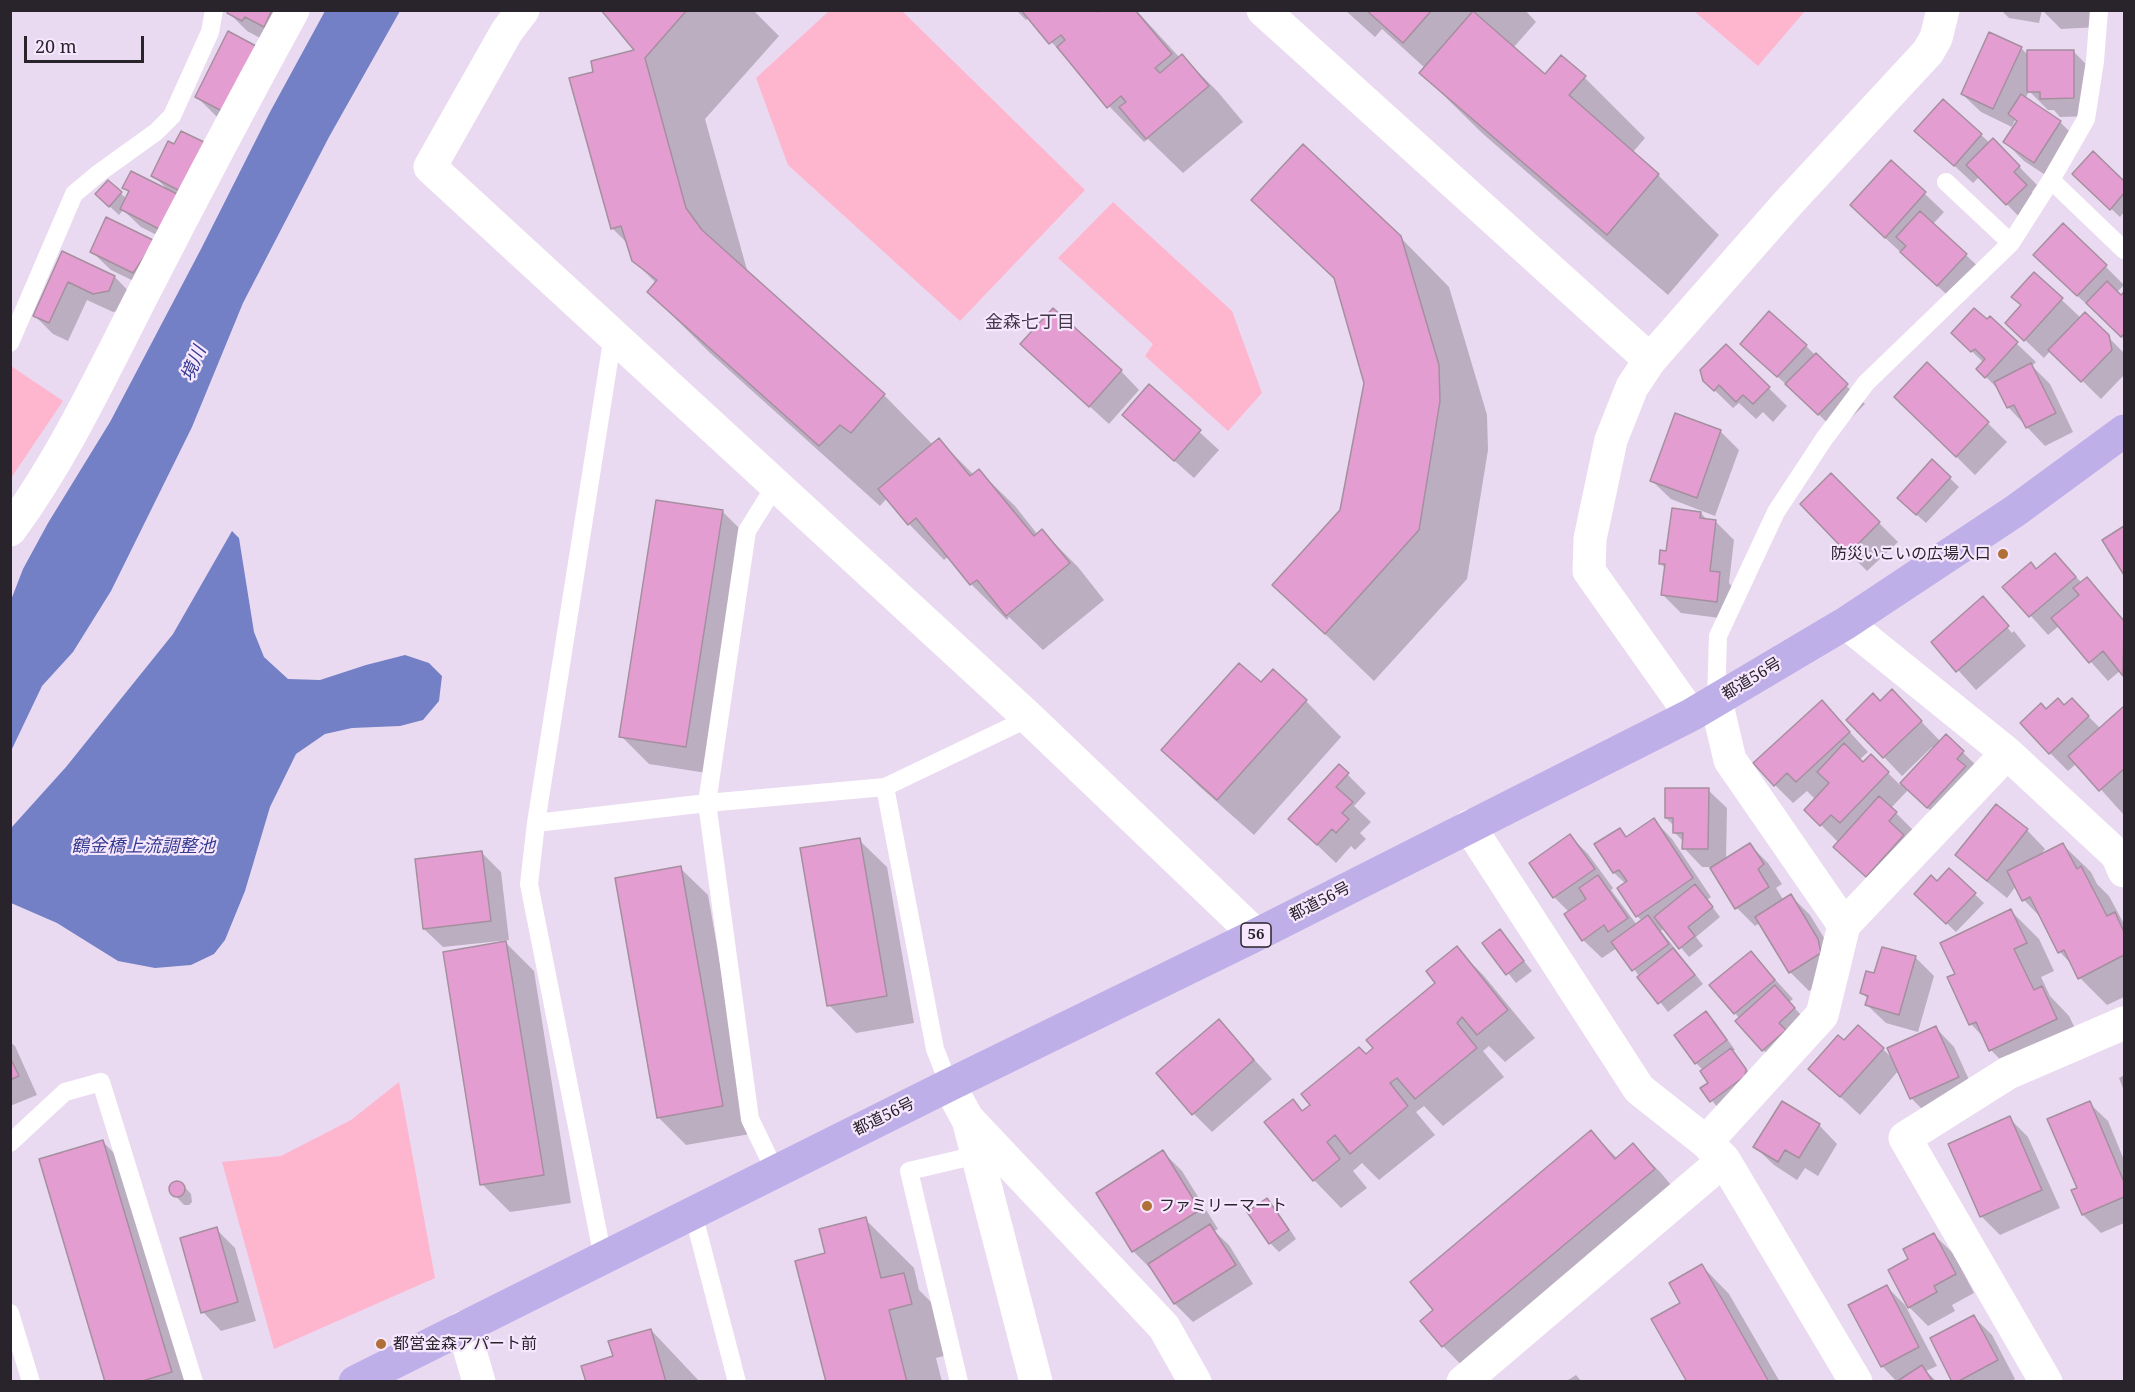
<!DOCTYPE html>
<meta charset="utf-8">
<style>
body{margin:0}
#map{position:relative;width:2135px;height:1392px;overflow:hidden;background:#eadaf1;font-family:"Noto Serif",serif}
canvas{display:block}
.frame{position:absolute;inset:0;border:12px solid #29232b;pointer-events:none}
.scale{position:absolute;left:24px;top:36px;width:120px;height:27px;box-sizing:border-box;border:3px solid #29232b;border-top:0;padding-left:8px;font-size:18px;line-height:21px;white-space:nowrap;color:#29232b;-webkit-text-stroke:4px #f7e7fe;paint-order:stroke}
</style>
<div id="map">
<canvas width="2135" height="1392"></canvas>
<div class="frame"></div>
<div class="scale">20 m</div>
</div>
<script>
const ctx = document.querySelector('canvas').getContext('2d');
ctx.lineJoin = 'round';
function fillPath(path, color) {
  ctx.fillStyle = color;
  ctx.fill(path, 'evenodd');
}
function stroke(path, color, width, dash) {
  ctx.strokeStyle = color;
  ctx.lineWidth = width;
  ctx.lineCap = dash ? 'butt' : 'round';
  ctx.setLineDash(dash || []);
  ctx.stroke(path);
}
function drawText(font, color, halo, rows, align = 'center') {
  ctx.font = font + ' "Noto Serif","Noto Sans JP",serif';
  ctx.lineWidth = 4.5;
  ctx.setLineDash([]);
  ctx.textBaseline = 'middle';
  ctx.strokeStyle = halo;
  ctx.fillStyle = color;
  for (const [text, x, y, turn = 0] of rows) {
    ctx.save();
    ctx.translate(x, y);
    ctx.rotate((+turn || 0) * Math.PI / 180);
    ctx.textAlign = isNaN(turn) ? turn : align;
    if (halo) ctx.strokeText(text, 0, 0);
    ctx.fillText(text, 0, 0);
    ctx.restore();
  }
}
fillPath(new Path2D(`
 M829,11H902L1085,190L960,321L788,165L756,78Z
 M1694,11H1805L1758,66Z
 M1113,202L1232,311L1262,393L1228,431L1145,356L1153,344L1058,258Z
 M11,366L63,401L11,478Z
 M399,1082L435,1278L274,1349L222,1162L281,1156L351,1120Z`), '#feb5ce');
fillPath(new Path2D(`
 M325,11H400L329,137L243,303L192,427L111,591L73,652L42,686L11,751V600L23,569L48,523L110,422L201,249L270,112Z
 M232,531L239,538L254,632L264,657L288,679L320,680L366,665L405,655L429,663L442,676L439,701L423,720L400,726L352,728L325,734L296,754L270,807L245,891L225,940L214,954L191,965L155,968L118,961L57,923L11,903V828L66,767L173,634Z`), '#7380c6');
fillPath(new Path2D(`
 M229,10H297L262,39L247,31L228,12Z
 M603,10H753L779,36L705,119L747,270L884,395L933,445L939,440L974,475L979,471L1015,506L1038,535L1042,531L1078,567L1104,600L1043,650L1009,617L1007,620L971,584L949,556L944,560L909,524L887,498L880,506L709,352L649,292L656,283L633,260L628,244L612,228L595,73L637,51Z
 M1016,10H1136L1180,58L1182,56L1218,92L1243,122L1183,173L1148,139L1144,142L1109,106L1029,17L1026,20Z
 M1345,10H1525L1536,22L1513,48L1545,76L1585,78L1645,138L1633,152L1658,175L1719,235L1668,295L1482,133L1421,73L1425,68L1382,29L1375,37Z
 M2001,10H2042L2039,23L2009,18Z
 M2042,10H2098L2099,27L2061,29Z
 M229,33L241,129L216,116L197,97Z
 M2021,48L2029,56L2073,51L2092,70L2093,116L2060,117L2054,110H2048L2029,91L2025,99L2060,122L2079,141L2053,180L2024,161L2005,142L2018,123L2015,120L2012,127L1981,112L1962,94Z
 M1917,131L1981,135L1990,143L1993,140L2037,185L2032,192L2044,205L2025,223L1980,176L1973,183Z
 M168,143L199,208L180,247L141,227L123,210L119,215L106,203L108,182L127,199L130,193L124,188L168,190L153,175Z
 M2093,154L2124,183V212L2120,217L2074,174Z
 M1891,162L1944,212L1933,224L1985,273L1957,304L1870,224Z
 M1253,200L1400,237L1449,287L1487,415L1488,450L1467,579L1374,681L1274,585L1341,511L1365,383L1336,281Z
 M154,242L152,290L111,270L92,252Z
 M63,253L115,277L133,296L127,309L113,312L87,300L68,341L53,334L34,315Z
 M2105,266L2124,285L2117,292L2121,297L2124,294V339L2054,274Z
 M2034,274L2081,318L2085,314L2124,353V375L2101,399L2051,350L2044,358L2007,323L2023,306Z
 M1990,318L2036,362L2032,366L2050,384L2073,432L2045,446L2008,407L2001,392L1978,369L1984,363L1953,333L1987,321Z
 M1726,346L1787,406L1773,422L1763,412L1756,419L1739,403L1733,408L1704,380Z
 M1806,346L1865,404L1837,432L1797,394L1761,362Z
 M1041,362L1121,371L1139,390L1109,424Z
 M1927,364L2007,442L1975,475L1896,397Z
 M1149,386L1219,450L1194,478L1143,433Z
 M1720,431L1739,450L1715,516L1671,499L1652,481Z
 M1932,461L1959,487L1926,523L1908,507Z
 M1831,475L1898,542L1867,571L1849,553Z
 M722,511L750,539L713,774L649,764L621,736Z
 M1701,513L1708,521L1716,522L1734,540L1729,583L1738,593L1735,620L1681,613L1662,594L1666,569L1660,563Z
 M2124,527V572L2104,540Z
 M2055,555L2082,583L2087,579L2124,621V675L2121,670L2108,681L2059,626L2048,635L2005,587L2037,570Z
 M1983,598L2000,616H1998L2012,633L2014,631L2026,646L1976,690L1933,642Z
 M1261,684L1306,701L1341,737L1254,835L1199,786L1163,750Z
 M2072,700L2101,729L2124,708V815L2077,763L2068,771L2050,753L2047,711L2065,706Z
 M1822,702L1868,752L1859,760L1863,764L1871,756L1900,785L1934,749L1932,747L1902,776L1884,757L1880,703L1910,710L1941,742L1946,736L1982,771L1946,825L1908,790L1891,808L1915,832L1886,894L1854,865L1839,843L1806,810L1816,800L1807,791L1793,803L1775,785Z
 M1339,766L1366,793L1354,806L1371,822L1360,833L1366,839L1355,850L1351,846L1336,863L1290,819Z
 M1708,790L1727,808L1726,860L1750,845L1768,863L1782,884L1776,888L1784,901L1791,896L1810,915L1837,959L1839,972L1809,991L1790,972L1760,923L1755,926L1737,908L1711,867H1702L1684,848V842L1674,832V826L1666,818Z
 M1654,820L1672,839L1711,897L1707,900L1720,917L1696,937L1703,946L1689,957L1664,928L1661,931L1703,984L1668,1012L1617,948L1602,958L1583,940L1569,912L1554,897L1531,864L1570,836L1588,854L1613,888L1611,890L1637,925L1642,921L1637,916L1626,884L1614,873L1596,845L1619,830L1627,838Z
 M2027,830L2045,849L2039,857L2063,845L2091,872L2097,884L2109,896L2124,924V997L2107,1005L2080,978L2074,967L2060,952L2043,920L2024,900L2016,886L2007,898L1976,873L1957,855Z
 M859,840L887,867L914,1023L856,1033L829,1005Z
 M482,853L501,872L509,940L443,947L424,929Z
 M680,868L708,895L750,1134L686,1145L658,1117Z
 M1949,870L1984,903L1956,932L1916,894L1937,883Z
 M2011,911L2039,939L2054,971L2041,977L2050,996L2069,1016L2084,1047L2018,1078L1991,1050L1986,1040L1971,1024L1957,974Z
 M1500,931L1532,971L1516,983L1484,943Z
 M506,943L534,971L571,1203L510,1212L482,1184Z
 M1457,948L1484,976L1535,1038L1505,1062L1489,1046L1483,1051L1504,1077L1443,1126L1424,1106L1416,1112L1435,1135L1379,1180L1362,1163L1353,1171L1367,1188L1341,1208L1314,1180L1266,1122L1293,1101L1304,1112L1366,1056L1437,983Z
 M1751,953L1793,999L1789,1002L1813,1028L1782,1068L1763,1050L1735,1013Z
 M1915,957L1934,976L1918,1032L1886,1023L1867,1005L1869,1000L1862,993L1875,975Z
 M1706,1013L1715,1022L1735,1050L1732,1051L1755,1079L1720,1110L1702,1089L1710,1083L1703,1070L1696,1063Z
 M1219,1021L1272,1079L1212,1132L1193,1113Z
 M1936,1028L1954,1047L1976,1095L1930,1117L1911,1098L1899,1070L1860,1115L1810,1069L1844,1043L1883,1049L1894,1060Z
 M10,1042L15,1046L37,1095L10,1106Z
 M2124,1075V1091L2119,1078Z
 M2089,1103L2108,1121L2124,1160V1223L2101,1233L2083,1215L2079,1189Z
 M2009,1118L2028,1137L2060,1208L2000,1235L1981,1216Z
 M1819,1125L1837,1144L1818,1176L1805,1168L1797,1180L1774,1165L1755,1147Z
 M1591,1132L1618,1159L1633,1145L1661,1173L1681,1197L1470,1374L1443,1346L1435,1310Z
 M103,1142L131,1170L193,1382H107Z
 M1163,1152L1182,1171L1218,1229L1214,1231L1229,1245L1253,1284L1193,1322L1175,1304L1152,1270L1133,1251Z
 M176,1183L182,1184L191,1194L192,1202L189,1205H184L170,1190L171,1186Z
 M1267,1200L1276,1209L1296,1239L1279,1252L1270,1243Z
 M865,1219L914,1268L919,1290L952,1323L959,1352L936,1358L942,1382H827V1254Z
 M216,1229L235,1248L256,1321L221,1331L203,1312Z
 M1934,1235L1953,1253L1974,1293L1952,1305L1955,1311L1928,1326L1909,1307L1910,1259Z
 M1702,1266L1729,1294L1780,1382H1689L1682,1304Z
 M1886,1286L1905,1305L1937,1366L1926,1371L1937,1382H1897L1882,1366L1850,1305Z
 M1974,1317L1992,1335L2015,1379L2011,1382H1953Z
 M651,1330L700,1382H588L615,1357Z
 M1576,1375L1582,1382H1565Z`), '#0003');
const building = new Path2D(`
 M228,10H272L264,27L245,17L242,21L227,13Z
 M601,10H687L645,58L686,208L702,230L885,394L851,433L840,425L819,446L647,292L657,280L632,261L621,226L611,229L569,78L593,72L591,61L634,50Z
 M1021,10H1097L1098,12L1101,10H1135L1172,54L1155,68L1160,73L1182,54L1209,86L1146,139L1119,107L1126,102L1121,96L1107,108L1057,47L1065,40L1061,35L1049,44Z
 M1366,10H1432L1403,43Z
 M1473,11L1545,74L1561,55L1586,76L1569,95L1659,174L1607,235L1419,73Z
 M228,31L256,46L222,111L195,97Z
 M1989,32L2022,47L1993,109L1961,94Z
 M2027,50H2074V98L2040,99V92H2027Z
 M2021,94L2061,121L2034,163L2003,142L2017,121L2008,114Z
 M1943,99L1982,134L1954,166L1914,131Z
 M181,131L204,142L180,191L151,176L168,141L174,144Z
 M1993,138L2020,166L2014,172L2027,185L2006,205L1966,165Z
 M1303,144L1401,236L1439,365L1440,401L1419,530L1325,634L1272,585L1340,510L1364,383L1334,278L1251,200Z
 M2093,151L2124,181V193L2110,210L2072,174Z
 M1891,160L1926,192L1885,238L1850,205Z
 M131,171L179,195L161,230L120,209L129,191L122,188Z
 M108,180L122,192L109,207L95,194Z
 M1920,211L1967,254L1937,286L1900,252L1906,246L1896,237Z
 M106,217L155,241L133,273L90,252Z
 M2063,223L2107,265L2077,296L2033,255Z
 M62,251L115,276L109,291L93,294L68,282L49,323L33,316Z
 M2034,272L2063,298L2024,341L2005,323L2021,305L2011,297Z
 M2107,281L2121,295L2124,292V334L2121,337L2086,303Z
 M1053,308L1122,370L1089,407L1020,344Z
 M1974,308L1987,319L1990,316L2018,342L1985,378L1976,369L1985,359L1975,349L1971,352L1951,333Z
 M1769,311L1807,345L1777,377L1740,344Z
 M2085,312L2109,335L2112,350L2081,382L2048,350Z
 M1726,344L1770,387L1753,404L1743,395L1736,402L1719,385L1714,391L1703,381L1700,370Z
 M1816,353L1848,384L1818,415L1785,384Z
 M1927,362L1989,422L1956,457L1894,397Z
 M2031,363L2056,413L2026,428L2014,405L2007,408L1994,382Z
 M1149,384L1201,430L1174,461L1122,415Z
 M1675,413L1721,430L1697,498L1650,481Z
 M939,438L970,476L979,469L1034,536L1042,529L1070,563L1006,616L977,580L970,585L916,518L908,525L878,489Z
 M1932,459L1951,477L1916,515L1897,498Z
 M1831,473L1880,522L1848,554L1800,504Z
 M656,500L723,510L686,747L619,737Z
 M1672,508L1701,512L1700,518L1716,520L1710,571L1720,572L1717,602L1661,595L1665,564H1659L1660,550L1666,551Z
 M2124,526V575L2102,540Z
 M2055,553L2076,577L2029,617L2002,587L2031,562L2036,569Z
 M2087,577L2124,621L2123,676L2103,651L2089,663L2051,618L2079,595L2073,588Z
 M1983,596L2009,626L1956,672L1931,642Z
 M1239,663L1261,682L1273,669L1307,700L1217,800L1161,750Z
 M1892,689L1922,721L1883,758L1846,720L1873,693L1880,701Z
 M2058,698L2064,705L2072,698L2089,716L2049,754L2020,723L2041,703L2046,709Z
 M1822,700L1850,732L1796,782L1787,773L1774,786L1753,763Z
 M2124,706V769L2099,791L2068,756Z
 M1946,734L1964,751L1957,759L1966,766L1927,808L1900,783Z
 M1844,743L1863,762L1871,754L1889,772L1840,823L1831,815L1820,826L1804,810L1829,783L1817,772Z
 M1339,764L1349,773L1336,787L1353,802L1342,813L1349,819L1336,833L1332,829L1317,845L1288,819Z
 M1665,788H1709L1708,849H1682L1683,833H1673V818H1665Z
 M1879,796L1897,812L1889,821L1904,835L1866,877L1833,847Z
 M1996,804L2028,829L1987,881L1955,855Z
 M1654,818L1693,878L1636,917L1617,888L1627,881L1619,870L1613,873L1594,844L1620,828L1626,837Z
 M1570,834L1595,869L1553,898L1529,863Z
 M860,838L887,996L827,1006L800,848Z
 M1750,843L1764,864L1758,869L1769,887L1735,909L1710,868Z
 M2063,843L2077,869L2081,866L2107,916L2115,912L2124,932V955L2078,979L2064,950L2058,953L2030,897L2022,901L2007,871Z
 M482,851L491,921L423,929L415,859Z
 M681,866L723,1106L657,1118L615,878Z
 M1949,868L1976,893L1946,924L1914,894L1931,875L1937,881Z
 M1598,875L1628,918L1608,932L1604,925L1582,941L1564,914L1586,899L1579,888Z
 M1695,884L1713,907L1688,927L1695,936L1679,949L1654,917Z
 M1791,894L1818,939L1821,953L1789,973L1755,917Z
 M2011,909L2027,943L2014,949L2034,990L2042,986L2057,1019L1989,1051L1976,1022L1969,1025L1947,977L1955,974L1940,943Z
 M1648,915L1669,944L1632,971L1611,942Z
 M1500,929L1524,961L1506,975L1482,943Z
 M506,941L544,1175L480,1185L443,952Z
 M1457,946L1508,1010L1477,1035L1462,1017L1457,1023L1477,1048L1415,1099L1397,1078L1390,1083L1408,1106L1350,1154L1335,1135L1327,1142L1340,1159L1313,1181L1264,1122L1293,1099L1302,1111L1310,1105L1301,1094L1359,1047L1366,1054L1373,1048L1366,1040L1435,983L1426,971Z
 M1882,947L1916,956L1899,1015L1865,1005L1868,996L1860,993L1866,971L1874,973Z
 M1673,948L1695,975L1658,1004L1637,977Z
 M1751,951L1775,980L1734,1014L1709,985Z
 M1775,985L1795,1008L1779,1023L1786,1030L1762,1051L1735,1021Z
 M1706,1011L1727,1040L1695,1064L1674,1035Z
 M1219,1019L1254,1060L1192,1115L1156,1073Z
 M1858,1025L1884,1048L1840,1097L1808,1069L1838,1035L1844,1040Z
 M1936,1026L1959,1077L1910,1099L1887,1048Z
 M1731,1048L1746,1069L1745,1076L1710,1102L1700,1088L1708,1083L1700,1071Z
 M10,1057L19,1076L10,1080Z
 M1782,1101L1820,1124L1799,1158L1785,1150L1778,1162L1753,1147Z
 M2090,1101L2124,1182V1197L2082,1215L2071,1190L2077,1188L2047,1119Z
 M2010,1116L2042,1190L1980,1217L1948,1144Z
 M1591,1130L1615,1159L1633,1143L1655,1169L1442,1347L1420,1321L1433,1310L1410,1282Z
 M103,1140L172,1372L139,1382H105L39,1159Z
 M1163,1150L1200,1210L1132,1252L1096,1193Z
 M169 1189a8 8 0 1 1 16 0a8 8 0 1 1-16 0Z
 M1267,1198L1289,1230L1269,1244L1247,1212Z
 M866,1217L881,1278L904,1273L912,1304L889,1310L907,1382H826L795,1261L825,1253L819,1229Z
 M1210,1224L1236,1265L1174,1304L1148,1264Z
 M217,1227L238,1302L201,1313L180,1238Z
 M1934,1233L1956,1274L1934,1286L1937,1292L1908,1308L1888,1270L1908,1259L1903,1249Z
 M1702,1264L1769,1382H1687L1651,1319L1680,1303L1669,1283Z
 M1887,1285L1919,1347L1881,1367L1848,1305Z
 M1974,1315L1998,1360L1957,1382H1952L1930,1338Z
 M651,1329L666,1382H586L581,1366L613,1356L608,1341Z
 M1922,1365L1933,1382H1896Z`);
fillPath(building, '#e49dd1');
stroke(building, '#a58f9f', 1.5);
stroke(new Path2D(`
 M2051,180L2124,250
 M1946,182L2011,243
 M10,343L74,194L99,173L156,132L172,116L210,32L214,10
 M1716,701L1718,636L1776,512L1824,439L1866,383L2011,243L2051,180L2086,119L2095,61L2099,10
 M885,787L935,1049L949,1085
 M536,823L707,803L885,787L1029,718
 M10,1143L65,1092L101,1082L194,1382
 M775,1171L750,1119L707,803L747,531L775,486
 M693,1213L737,1382
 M603,1258L529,884L536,823L613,335
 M10,1313L31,1382
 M959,1382L909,1171L977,1155`), '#fff', 18);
stroke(new Path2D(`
 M523,10L507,31L430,167L1029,718L1256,935
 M1263,10L1650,360
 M10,530C63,458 101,376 142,296C191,200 241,105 293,10
 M1846,623L2007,753L2117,855L2124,871
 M1469,826L1639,1089L1706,1142L1724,1160L1856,1382
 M1844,925L2007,753
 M949,1085L967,1118L1164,1327L1195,1382
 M968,1119L1036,1382
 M1706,1142L1822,1015L1844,925L1730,760L1716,701
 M463,1327L479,1382
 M1463,1382L1724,1160
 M2046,1382L1905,1138L2008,1073L2124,1023`), '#fff', 33);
stroke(new Path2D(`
 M1691,715L1589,571L1590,539L1611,440L1632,387L1650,360L1789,202L1928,52L1936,38L1943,10`), '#fff', 33);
stroke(new Path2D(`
 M355,1382L949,1085L1256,935L1691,715L1846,623L2015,511L2124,431`), '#bfafe8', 33);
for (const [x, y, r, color] of [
 [2003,554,6,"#af6f37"],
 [1147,1206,6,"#af6f37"],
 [381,1344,6,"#af6f37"]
]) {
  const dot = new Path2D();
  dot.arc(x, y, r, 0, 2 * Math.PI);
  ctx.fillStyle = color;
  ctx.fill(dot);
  stroke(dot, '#f7e7fe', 2);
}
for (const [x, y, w] of [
 [1256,935,30]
]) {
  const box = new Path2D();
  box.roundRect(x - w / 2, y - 12, w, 24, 4.5);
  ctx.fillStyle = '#f7e7fe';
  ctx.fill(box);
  stroke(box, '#29232b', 1.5);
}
drawText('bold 15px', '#29232b', null, [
 ["56",1256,935]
]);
drawText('16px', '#29232b', '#f7e7fe', [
 ["防災いこいの広場入口",1991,554,"right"],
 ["ファミリーマート",1159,1206],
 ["都営金森アパート前",393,1344]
], 'left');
drawText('16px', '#29232b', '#f7e7fe', [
 ["都道56号",1752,679,-31],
 ["都道56号",1320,902,-27],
 ["都道56号",884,1117,-26]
]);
drawText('18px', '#443749', '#f7e7fe', [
 ["金森七丁目",1030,323]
]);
drawText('italic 18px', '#343c90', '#f7e7fe', [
 ["境川",194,364,-67],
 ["鶴金橋上流調整池",143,847]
]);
</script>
